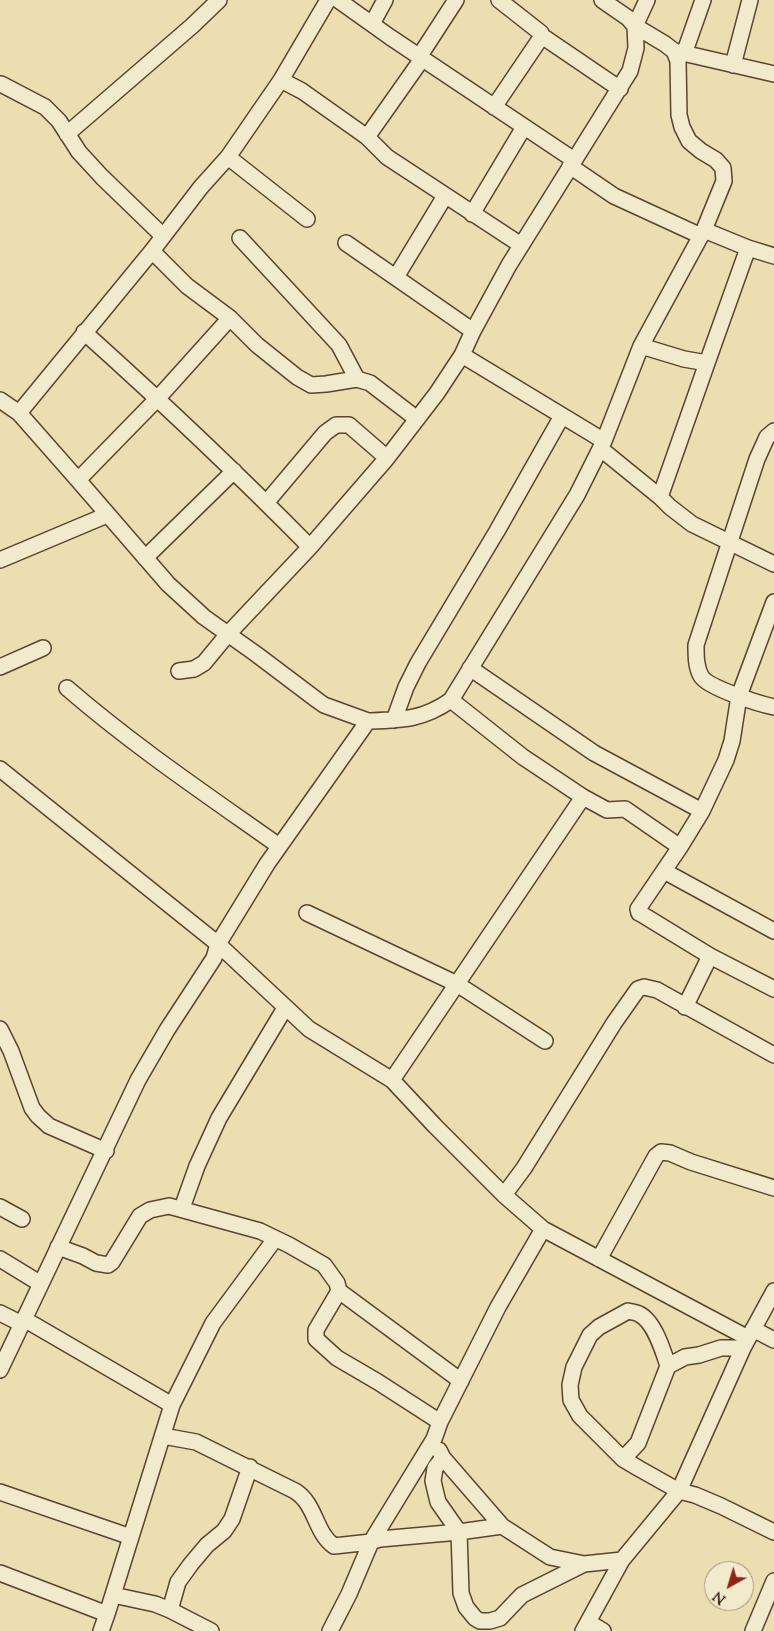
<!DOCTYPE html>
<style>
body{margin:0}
#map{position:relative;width:774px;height:1631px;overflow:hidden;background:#ebdeb1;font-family:"Sorts Mill Goudy",serif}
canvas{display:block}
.north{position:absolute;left:704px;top:1561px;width:50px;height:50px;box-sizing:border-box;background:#f2eacc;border:1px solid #a2937d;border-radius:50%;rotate:219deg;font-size:14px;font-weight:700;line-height:20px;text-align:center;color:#291106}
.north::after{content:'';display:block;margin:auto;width:18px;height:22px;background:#8f2418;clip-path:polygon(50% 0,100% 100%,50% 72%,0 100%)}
</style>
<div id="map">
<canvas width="774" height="1631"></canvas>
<div class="north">N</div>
</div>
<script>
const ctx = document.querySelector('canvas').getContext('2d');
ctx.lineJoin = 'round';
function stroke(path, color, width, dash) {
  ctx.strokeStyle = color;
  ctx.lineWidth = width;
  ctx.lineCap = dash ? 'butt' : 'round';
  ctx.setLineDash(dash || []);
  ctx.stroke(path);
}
const minor = new Path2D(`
 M338,0L390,37L574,160
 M602,0L628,18L635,26L665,44L674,51L678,61L679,115L682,127L689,141L701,151L716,160L723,168L724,181L704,230L748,248L774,256
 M372,24L385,0
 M542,36L620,89
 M674,51L774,74
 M684,54L703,0
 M419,57L456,0
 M733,65L750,0
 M281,80L328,0
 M1,84L45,107L59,121L79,152L102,177L163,236
 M494,107L542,36L541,33L499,0
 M67,134L192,26L219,0
 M367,137L422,59
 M570,166L614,196L701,236
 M472,214L524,127
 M307,219L228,157L281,80L302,91L367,137L387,157L521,245
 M240,238L339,345L357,379
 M346,243L473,331
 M152,251L187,286L230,318L257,345L297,377L311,385L326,384L357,379L370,383L417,419L437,393L462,355L473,331L509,265L630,71L636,48L635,26L647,0
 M396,277L445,196
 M230,318L158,398L78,480L168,584L204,617L256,654L317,700L324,705L368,721
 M84,332C162,402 237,473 310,547
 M641,346L684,359L707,363L748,248
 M462,355L604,441
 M0,400L19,413L152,251L201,187L228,157
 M19,413L78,480
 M774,431L767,437L757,459L696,645C696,656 696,667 701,676C708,688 760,704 774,707
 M601,449L660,497L670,507L692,524L774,564
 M660,497L707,363
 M266,503L325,433L336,425H349L387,458
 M145,558L234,471
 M0,560L107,515
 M0,667L43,648
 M470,668L594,753L702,811
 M179,671L194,669L204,663L228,634L310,547L387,458L417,419
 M67,688C134,746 207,795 279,846
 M451,700L577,495L604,441L641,346L704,230
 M394,720L406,687L418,663L497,531L562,416
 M0,769L218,944L309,1029L392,1080
 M583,797L392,1080L435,1126L504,1195L543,1229L748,1338
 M680,847L702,811L726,760L732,741L739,696L774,602
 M664,871L774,931
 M307,913L457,984L545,1041
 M710,956L774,989
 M0,1029L11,1051L32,1108L38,1116L49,1126L106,1151
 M504,1195L524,1168L614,1023L638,989L644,987L657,990L774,1055
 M0,1207L22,1219
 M182,1208L197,1166L219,1118L285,1008
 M58,1247L83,1256L96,1263L108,1265L112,1262L140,1216L150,1210L169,1206L260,1231L289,1245L324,1265L337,1283L339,1291L316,1330V1339L337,1358L378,1382L440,1422
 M0,1259L41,1284
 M599,1259L656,1156L661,1152L670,1153L691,1162L774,1188
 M339,1291L461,1381
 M0,1313L22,1324
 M24,1319L172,1405
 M753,1329L774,1340
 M743,1348H721L699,1355L685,1357L668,1366C663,1350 654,1321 639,1314C636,1312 631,1312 628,1311L599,1327L590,1335L574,1367L570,1385L571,1400L580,1416L623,1459L638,1468L679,1491L695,1495L721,1506L774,1532
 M0,1370L138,1080L167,1030L214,958L218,944L267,864L368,721C401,720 423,720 451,700L523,757L583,797L607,810L625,809L680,847L638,909L639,913L643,915L710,956L685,1007
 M163,1436L196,1442L295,1491C316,1504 315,1533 334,1546L371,1542
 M439,1450L443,1458L502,1526L550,1557L584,1564L622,1560
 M443,1458L435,1468L433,1481L438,1502L459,1532L461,1593L466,1607L475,1618L480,1621H490L500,1618L522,1595L584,1564
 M623,1459L638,1443L668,1366
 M0,1492L131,1537
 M502,1526L459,1532L380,1539L371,1542L434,1439L440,1422L498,1307L543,1229
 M0,1573L107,1614L101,1631
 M113,1595L155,1604L170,1610L211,1631
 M170,1610L178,1582L191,1564L207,1545L224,1531L232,1519L250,1467
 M107,1614L172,1405L213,1323L275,1239
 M588,1622L603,1631
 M330,1631L349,1594L371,1542
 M583,1631L622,1560L679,1491L743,1348L774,1291
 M753,1631L774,1581`);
stroke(minor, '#5a4431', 18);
stroke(minor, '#f2eacc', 15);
</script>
